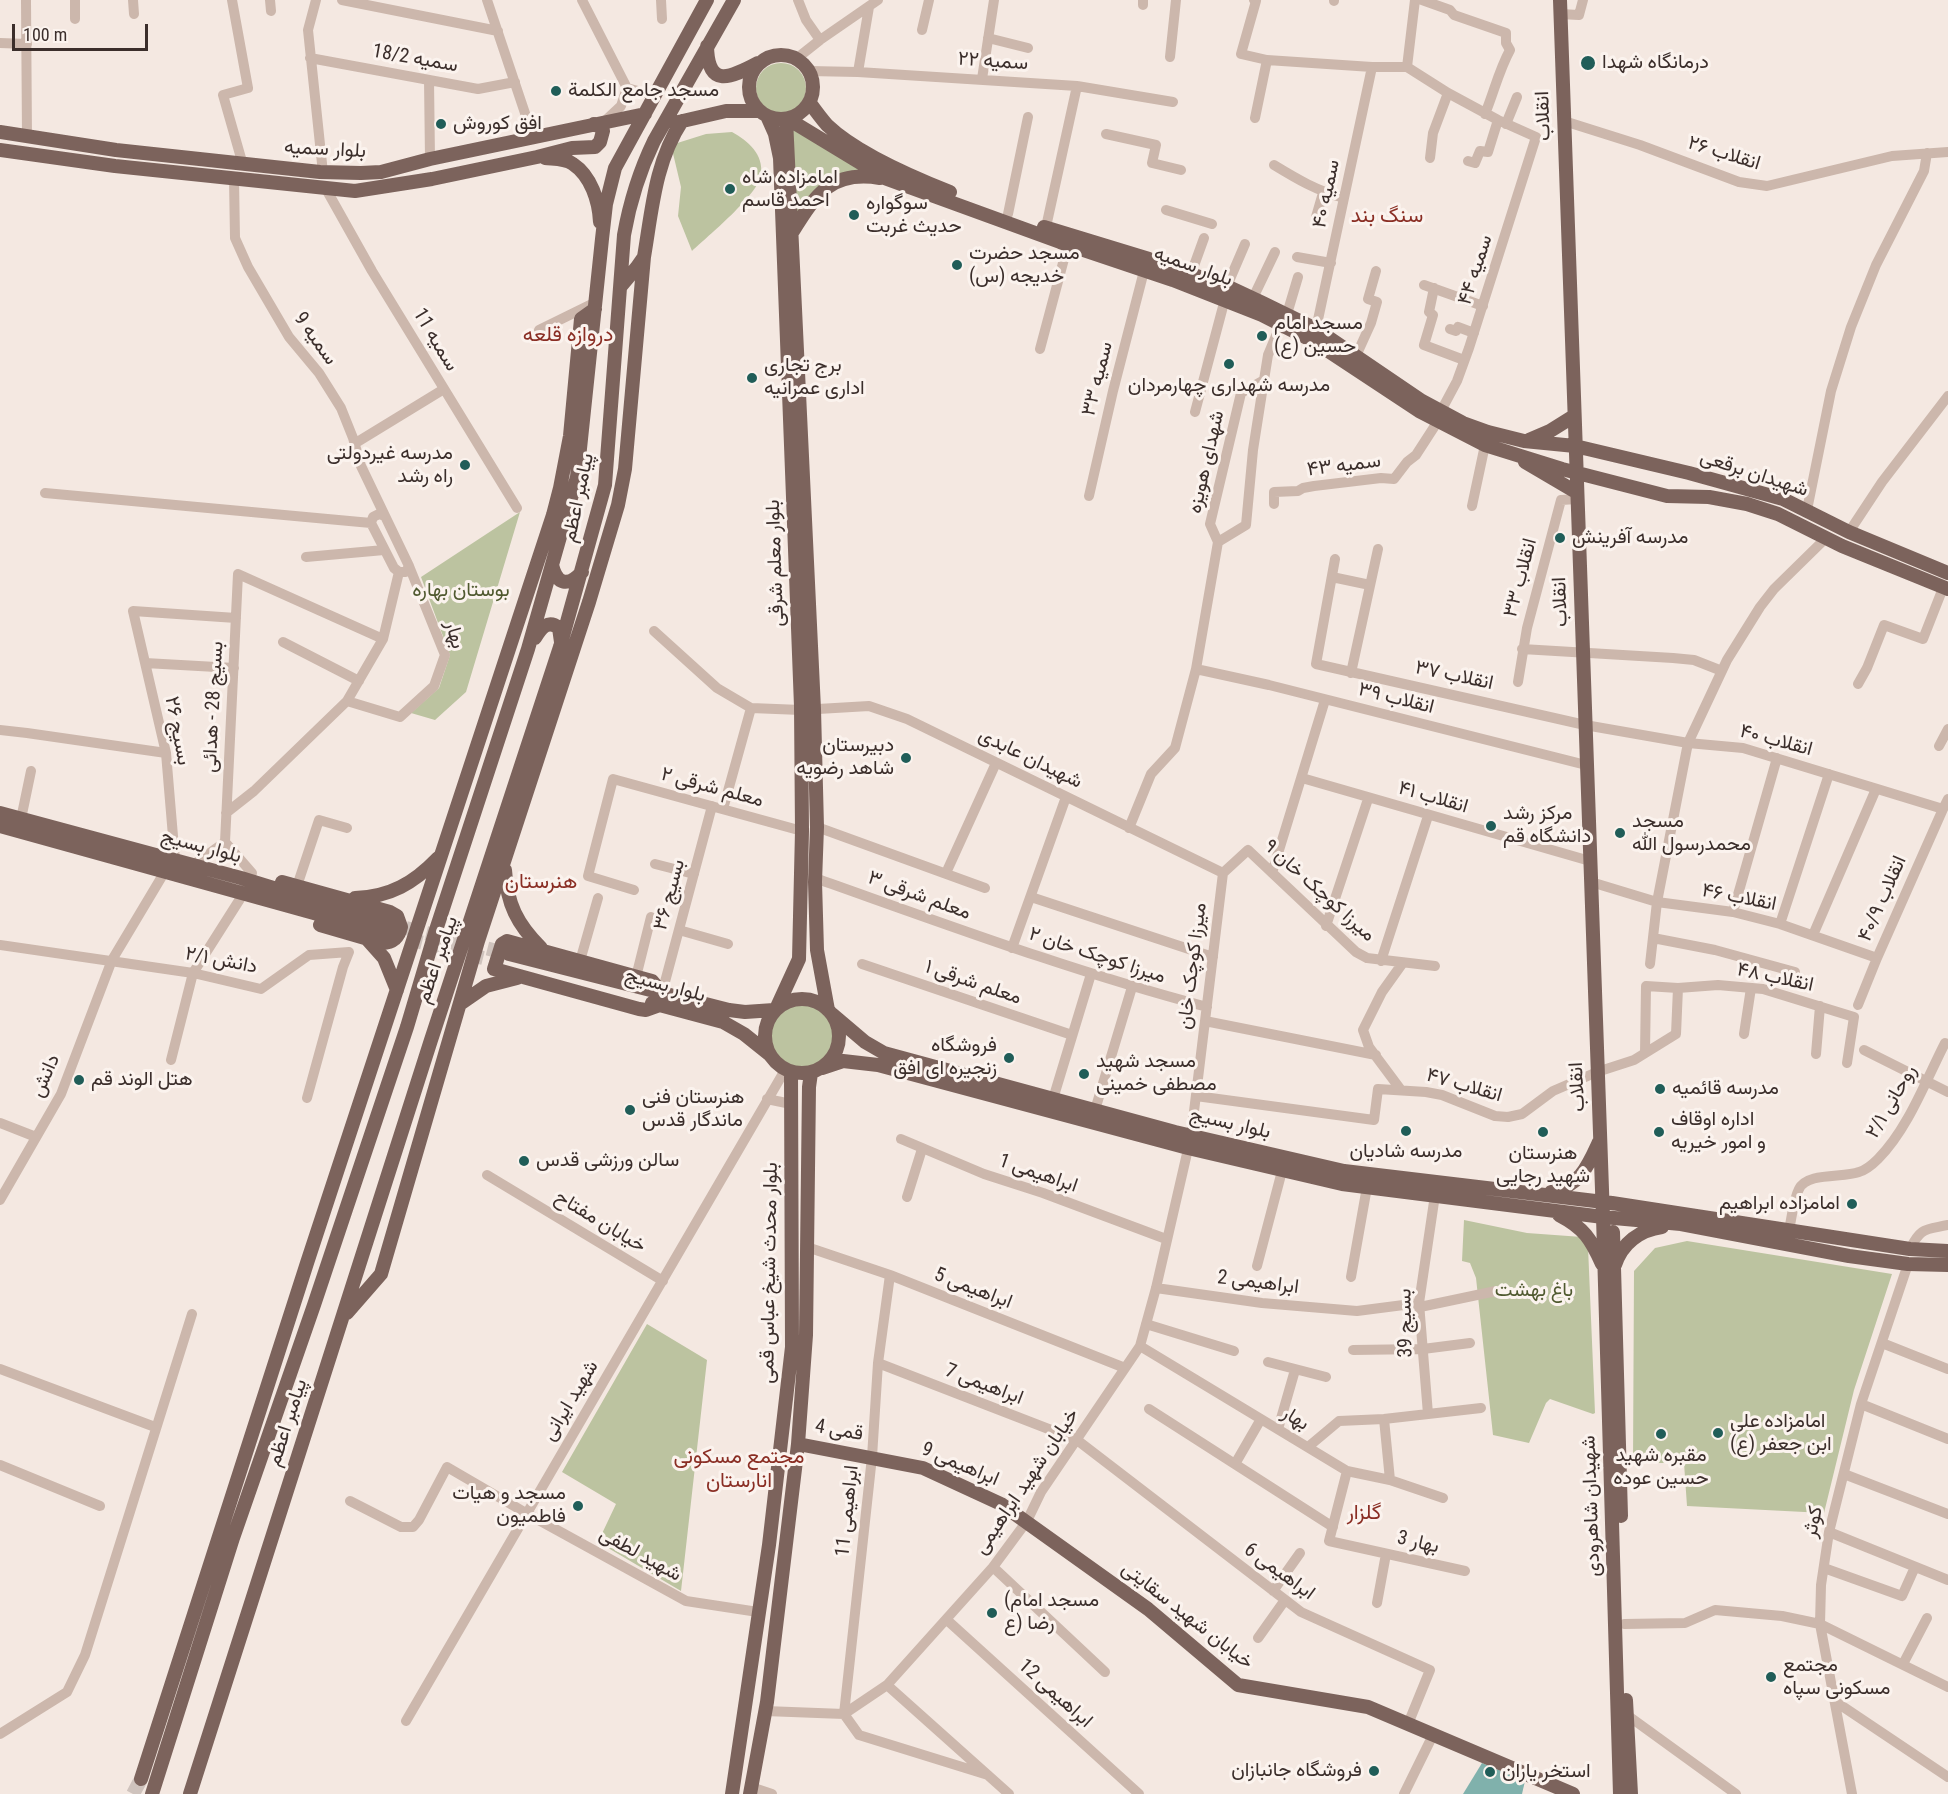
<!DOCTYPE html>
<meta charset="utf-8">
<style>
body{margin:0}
#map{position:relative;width:1948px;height:1794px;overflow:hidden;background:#f4e8e1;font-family:"Roboto Condensed",sans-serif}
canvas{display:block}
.scale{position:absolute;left:12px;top:24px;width:136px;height:27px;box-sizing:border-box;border:3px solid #3b2e2b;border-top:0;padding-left:8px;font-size:18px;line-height:21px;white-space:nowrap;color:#3b2e2b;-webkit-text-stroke:4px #fbf3ee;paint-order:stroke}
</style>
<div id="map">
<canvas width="1948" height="1794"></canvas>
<div class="scale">100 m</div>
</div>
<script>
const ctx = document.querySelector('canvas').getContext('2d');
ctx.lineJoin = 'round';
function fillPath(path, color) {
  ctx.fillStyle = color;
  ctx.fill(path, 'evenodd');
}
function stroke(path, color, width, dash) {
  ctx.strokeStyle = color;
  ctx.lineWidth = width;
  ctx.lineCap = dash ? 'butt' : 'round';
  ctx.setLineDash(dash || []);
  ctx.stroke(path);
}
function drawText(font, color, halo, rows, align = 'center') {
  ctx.font = font + ' "Roboto Condensed",Vazirmatn,sans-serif';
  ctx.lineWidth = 6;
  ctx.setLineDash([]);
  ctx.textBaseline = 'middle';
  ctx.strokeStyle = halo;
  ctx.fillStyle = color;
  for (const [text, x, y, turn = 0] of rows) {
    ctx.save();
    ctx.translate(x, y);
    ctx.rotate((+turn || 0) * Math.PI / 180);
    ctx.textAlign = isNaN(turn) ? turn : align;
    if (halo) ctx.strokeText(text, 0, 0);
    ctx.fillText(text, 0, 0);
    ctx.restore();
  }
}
fillPath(new Path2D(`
 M756 88a25 25 0 1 1 50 0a25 25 0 1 1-50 0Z
 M788,120L887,179L840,180L793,231Z
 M732,132C748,141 764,154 761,175C758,195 708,236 692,251L678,216L681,187L671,145L706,134Z
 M520,512L466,692L435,720L411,713L439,688L450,655L421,577Z
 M770 1036a32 32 0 1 1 64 0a32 32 0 1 1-64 0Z
 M1464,1220L1527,1233L1582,1237L1588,1247L1595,1413L1593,1414L1550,1399L1546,1403L1529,1443L1493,1435L1476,1278L1470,1263L1462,1261Z
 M1687,1241L1892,1274L1854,1390L1824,1513L1687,1506L1684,1463H1633L1634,1271L1655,1248Z
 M647,1324L707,1360L681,1591L598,1542L616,1504L562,1472Z`), '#bcc3a0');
fillPath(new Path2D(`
 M1482,1763L1525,1781L1522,1794H1463Z`), '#80b1ac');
stroke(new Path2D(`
 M406,928L509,954
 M388,934L507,964
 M133,1794L141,1779`), '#cfc3bd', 14, [14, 7]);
stroke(new Path2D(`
 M26,0L27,136
 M75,0V19
 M133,0L134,14
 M232,0L248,88L223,95L243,165
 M270,0L271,11
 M316,0L308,30L323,173
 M342,0L498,31
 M487,0L533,137
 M582,0L627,88
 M661,0L662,19
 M798,0L806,20L820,40
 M1254,0L1256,1L1241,54L1267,60L1255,118
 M1422,0L1450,10L1454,15L1506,33V43L1510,50C1499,70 1494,92 1485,114
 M1334,1V0
 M1143,5V0
 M1560,14L1579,15L1583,0
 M922,30L929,0
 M988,38L1028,48
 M0,43L27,44
 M1170,57L1176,0
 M310,58L478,89L515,82
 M796,59L820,40L878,0
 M1267,60L1372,67H1407L1448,93L1498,120L1536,137L1469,348L1457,381L1441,411
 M1407,67L1415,0
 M809,71L858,72L1077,86L1173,102
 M858,72L869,7
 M982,79L994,0
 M429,80L430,159
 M627,88L645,93L655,94
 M605,121L621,106L627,88
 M1564,121L1640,145L1739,182L1767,186L1892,156L1948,152
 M1506,124L1517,97
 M1106,134L1156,145L1152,163L1181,170
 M1430,158L1433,133L1448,93
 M1468,161L1475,163L1480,151L1488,152L1498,120
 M1274,165C1297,179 1317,191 1344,198
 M234,179L235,238L248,267L289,337L319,373L341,408L353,438L361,466L409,566L406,572H399L394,568L371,523L373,517L379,514L385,516
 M326,189L372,271L517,508
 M1166,210L1212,224
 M1008,214L1028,117
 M1316,217L1323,193
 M1046,227L1077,86
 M1297,257L1331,263
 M1191,274L1204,238
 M1424,285L1483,306
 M1227,286L1245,244
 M1434,288L1429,312L1433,315L1424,345L1464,360
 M1253,298L1275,252
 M1287,314L1298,277
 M1316,329L1372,67
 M1450,329L1456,331L1458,327L1474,333
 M539,330L596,302
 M1040,349L1068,244
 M1356,356L1371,323L1377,302L1368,299L1376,271
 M1195,412L1225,299
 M354,444L444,389
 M45,493L371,523
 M1089,496L1113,391L1144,271
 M1274,504V492L1298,491L1303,488L1314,486L1381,478L1394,479L1407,462L1416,455L1438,421
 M1472,506L1485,445
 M1807,510L1831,391L1851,327L1876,265L1924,171L1927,153
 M1849,532L1882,482L1948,396
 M1218,542L1246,525L1253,450L1264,380L1268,355L1281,324
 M306,557L384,550
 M1335,559L1316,664L1585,725L1688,743L1743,748L1943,809L1948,799
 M1332,577L1370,585
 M654,631L717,688L751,708L801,710L869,706L907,719L1223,873
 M283,642L359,681
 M1522,649L1673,658L1694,660L1722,671
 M145,663L234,668
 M1196,669L1269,685L1586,765
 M1351,673L1378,549
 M1518,682L1527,628L1561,500L1577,499
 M1858,684L1867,668L1884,625L1923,639L1943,588
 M347,701L400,717L434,686L445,655L409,566
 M0,730L27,733L166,753
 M1939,746L1948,729
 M1302,778L1590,861
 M723,809L751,708
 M226,813L254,791L347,701L383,639L399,572
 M21,819L31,771
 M817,827L985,888
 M1129,828L1151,774L1175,748L1196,669L1218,542L1210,524L1241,393L1264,380
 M225,842L238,574L383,639
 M225,842L252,873
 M175,860L166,753L133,611L236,618
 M655,864L694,874
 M193,865L225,842
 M946,873L996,763
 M1223,873L1248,850L1356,952L1367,958L1435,966
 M1272,873L1325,700
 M815,878C945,924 1074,972 1207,1007
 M1591,882L1657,902L1733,912L1780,924L1877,958
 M297,886L319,820L347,828
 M634,890L588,876L613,779L802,831
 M1031,897L1213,957
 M1733,912L1777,758
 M1780,924L1829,774
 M1326,926L1368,799
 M679,930L728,944
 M1813,935L1876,789
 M1653,938L1715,950L1795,972
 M0,945L193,973L261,989L309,955L349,952L343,967L307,1098
 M1012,948L1066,797
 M580,961L598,898
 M1381,961L1428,816
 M862,964L1072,1035
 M1650,964L1657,902L1688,743L1727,660L1760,607L1774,589L1826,538
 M636,977L651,917
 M662,993L712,806
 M1858,1005L1877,958L1943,809
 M1205,1021L1376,1055
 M1744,1034L1751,988
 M1864,1050L1948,1092
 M1645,1053L1646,986L1678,988
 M1816,1054L1820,1006
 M171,1060L193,973L240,899
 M1401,1090L1369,1047L1363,1030L1382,992L1402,964
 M1196,1096L1374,1120L1378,1089L1426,1092L1442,1095L1495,1116L1508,1117L1522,1114L1553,1091L1597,1072L1634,1060L1676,1034L1678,988L1718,985L1763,989L1854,1017L1847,1063
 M767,1099L791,1104
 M1053,1099L1091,974
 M1095,1110L1132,987
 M0,1123L36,1137
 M901,1139L984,1174L1043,1193L1166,1239
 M487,1175L663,1281
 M907,1197L922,1149
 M0,1200L61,1094L112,960L164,873
 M1789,1230C1792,1217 1793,1201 1799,1189C1807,1172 1843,1178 1859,1172C1866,1170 1873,1164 1878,1159C1908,1129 1926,1080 1945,1043
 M807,1247L890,1275L1125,1368
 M1910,1249C1921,1227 1925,1230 1948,1225
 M1257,1266L1282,1171
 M890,1275L878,1363L872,1457L844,1714L859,1735L988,1775
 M1351,1277L1367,1187
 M1156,1288L1262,1303L1357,1311L1419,1303
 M1420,1307L1496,1291
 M1146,1324L1234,1351
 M1882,1343L1948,1369
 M1140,1346L1347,1471L1390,1480L1443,1498
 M1353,1350L1423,1349L1470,1343
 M1268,1362L1326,1377
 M878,1363L1077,1440L1301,1612L1430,1670L1408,1724
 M0,1369L155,1427
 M1861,1404L1948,1439
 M1149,1409L1333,1527
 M1428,1414L1419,1303L1435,1195
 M1384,1419L1390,1480
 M1278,1429L1295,1370
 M1308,1447L1339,1421L1384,1419L1481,1408
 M1235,1464L1261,1419
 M0,1465L100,1506
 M1347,1471L1329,1541L1465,1571
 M1844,1474L1948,1514
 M350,1501L401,1527H413L419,1520L447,1467L526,1513L686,1601L758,1612
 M1829,1532L1948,1580
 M993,1567L1105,1672
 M1824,1568L1902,1596L1915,1567
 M1273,1591L1300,1553
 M1377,1603L1386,1554
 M947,1620L1139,1794
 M1624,1624L1685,1623L1715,1610L1782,1616L1820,1624L1948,1687
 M1258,1638L1285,1600
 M1903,1664L1927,1618
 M887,1685L1009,1794
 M1836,1702L1948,1777
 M765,1711L844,1714L887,1685L993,1567L1027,1521L1041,1492L1140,1346L1156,1288L1191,1136L1223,873
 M1627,1715L1736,1794
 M406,1721L785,1070
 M0,1734L67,1692L85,1655L192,1314
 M751,1787L772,1794
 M1404,1794L1433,1735
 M1852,1794L1820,1624L1821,1585L1829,1532L1861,1404L1908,1264`), '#ccb7ac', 10);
stroke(new Path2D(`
 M1560,0L1603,1217L1620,1794
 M707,46C708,89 730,78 758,63
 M749 87a32 32 0 1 1 64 0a32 32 0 1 1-64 0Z
 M810,103C815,110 821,118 827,125C856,153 912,177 950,192
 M767,116L775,134L780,158L801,706L802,831L799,959L777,1007
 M786,119L814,709L817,827L815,882L817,950L828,1010
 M788,119L887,179L1060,242L1173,280L1262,315L1313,341L1419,411L1485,445L1562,469L1667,496L1709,497L1747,504L1778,514L1842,546L1948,589
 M674,123L726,111H759
 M0,132L116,150L320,172L361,173L381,172L430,159L645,114
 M0,150L115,166L355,191L432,179L537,157L572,148L595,147L600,142L603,131L600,127L594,124
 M545,158C554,159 565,158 573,164C591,176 599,201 600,222
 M1044,227L1149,259L1231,288L1263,303L1316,329L1422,401L1463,423L1488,432L1524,441L1575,446L1689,473L1783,499L1849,532L1948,573
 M793,231C816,194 832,170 880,178
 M621,286L637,267L644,257C652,210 655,162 682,121
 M1529,440L1550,431L1574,416
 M1525,462L1576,492
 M552,565C557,585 568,587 582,572
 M535,638C541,628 548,619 559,628L561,642
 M0,813L241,878L390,924
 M0,826L386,933
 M505,870C507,904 517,924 541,948
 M282,882L390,912L397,916L401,927C399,937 393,943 382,943L320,925
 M355,898C390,897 414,883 438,858
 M367,939L384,958L397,990
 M509,954L729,1010L745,1012L774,1010
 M765 1036a37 37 0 1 1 74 0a37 37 0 1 1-74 0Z
 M652,1003L723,1022L744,1034L769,1054
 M460,1004L486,986L517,978
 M660,1005L646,1010L639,1009L494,969L502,944L507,941L652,981L662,993
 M832,1014L865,1042L884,1053L1175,1132L1344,1171L1612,1203L1910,1249L1948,1251
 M822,1068L843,1061L878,1065L1188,1148L1342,1184L1603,1217L1681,1224L1849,1256L1908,1264L1948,1265
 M1551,1192C1580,1186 1588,1166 1599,1142
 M1559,1215C1584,1228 1591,1239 1602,1264
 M1613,1232L1621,1516
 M1615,1265C1622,1243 1640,1230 1662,1227
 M347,1313L381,1274L478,941L589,602L618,505L625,469L644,257
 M798,1444L923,1468L1001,1504L1148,1609L1238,1685L1368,1707L1573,1794
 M1626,1700L1631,1794
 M141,1779L307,1263L553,515L560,488L570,436L581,319L595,309
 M152,1794L233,1538L314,1305L407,1027L435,933L528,649L577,477L602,239L606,204L615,168L707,0
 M190,1794L431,1040L560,647L605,485L624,235C630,201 639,172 654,141L734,0
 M732,1794L769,1545L792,1347L791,1072
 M750,1794L767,1702L798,1444L806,1335L809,1087L811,1073`), '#7c635c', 14);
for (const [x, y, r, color] of [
 [1588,63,8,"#205d58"],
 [556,91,6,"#205d58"],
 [441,124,6,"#205d58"],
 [730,189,6,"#205d58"],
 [854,215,6,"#205d58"],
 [957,265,6,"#205d58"],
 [1262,336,6,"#205d58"],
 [1229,364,6,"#205d58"],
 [752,378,6,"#205d58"],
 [465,465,6,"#205d58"],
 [1560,538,6,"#205d58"],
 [906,758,6,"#205d58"],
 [1491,826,6,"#205d58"],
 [1620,833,6,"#205d58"],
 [1009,1058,6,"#205d58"],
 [1084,1074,6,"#205d58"],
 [79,1080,6,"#205d58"],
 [1660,1089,6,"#205d58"],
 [630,1110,6,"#205d58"],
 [1406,1131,6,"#205d58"],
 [1543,1132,6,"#205d58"],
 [1659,1132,6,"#205d58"],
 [524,1161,6,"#205d58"],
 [1852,1204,6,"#205d58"],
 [1718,1433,6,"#205d58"],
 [1661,1434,6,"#205d58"],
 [578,1506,6,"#205d58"],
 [992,1613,6,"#205d58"],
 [1771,1677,6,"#205d58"],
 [1374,1771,6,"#205d58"],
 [1490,1772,6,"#205d58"]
]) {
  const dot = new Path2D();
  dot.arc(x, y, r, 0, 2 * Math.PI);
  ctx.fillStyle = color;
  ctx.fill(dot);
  stroke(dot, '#fbf3ee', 2);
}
drawText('20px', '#3b2e2b', '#fbf3ee', [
 ["سمیه 18/2",415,59,10],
 ["سمیه ۲۲",993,62,4],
 ["انقلاب",1544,116,-92],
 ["بلوار سمیه",325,150,3],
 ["انقلاب ۲۶",1724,154,17],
 ["سمیه ۴۰",1327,194,-78],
 ["بلوار سمیه",1193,267,20],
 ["سمیه ۴۴",1476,270,-72],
 ["سمیه 9",315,339,54],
 ["سمیه 11",435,340,59],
 ["سمیه ۳۳",1098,379,-76],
 ["شهدای هویزه",1207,462,-77],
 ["سمیه ۴۳",1344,466,-7],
 ["شهیدان برقعی",1754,474,18],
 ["پیامبر اعظم",579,498,-78],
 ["بلوار معلم شرقی",776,563,-92],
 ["انقلاب ۳۳",1521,578,-75],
 ["انقلاب",1561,602,-92],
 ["بهار",454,635,75],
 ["انقلاب ۳۷",1454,676,12],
 ["انقلاب ۳۹",1396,699,14],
 ["بسیج 28 - هدائی",214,707,-87],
 ["بسیج ۲۶",177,731,79],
 ["انقلاب ۴۰",1776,741,15],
 ["شهیدان عابدی",1030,759,26],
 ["معلم شرقی ۲",712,788,15],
 ["انقلاب ۴۱",1433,798,16],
 ["بلوار بسیج",201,847,15],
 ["میرزا کوچک خان ۹",1319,891,42],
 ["بسیج ۳۶",670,895,-75],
 ["معلم شرقی ۳",919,896,20],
 ["انقلاب ۴۶",1739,898,11],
 ["انقلاب ۴۰/۹",1883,899,-66],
 ["میرزا کوچک خان ۲",1097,956,18],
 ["پیامبر اعظم",438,960,-71],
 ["دانش ۲/۱",221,961,11],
 ["میرزا کوچک خان",1193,966,-83],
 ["انقلاب ۴۸",1775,978,12],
 ["معلم شرقی ۱",973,983,19],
 ["بلوار بسیج",665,986,15],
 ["دانش",46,1076,-66],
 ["انقلاب ۴۷",1464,1086,16],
 ["انقلاب",1578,1087,-93],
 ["روحانی ۲/۱",1892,1102,-60],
 ["بلوار بسیج",1230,1124,13],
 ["ابراهیمی 1",1038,1174,19],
 ["خیابان مفتاح",600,1222,31],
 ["بلوار محدث شیخ عباس قمی",770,1273,-89],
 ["ابراهیمی 2",1258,1283,7],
 ["ابراهیمی 5",973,1289,21],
 ["بسیج 39",1406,1323,-91],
 ["ابراهیمی 7",984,1385,21],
 ["شهید ایرانی",571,1401,-59],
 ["بهار",1295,1419,31],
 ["پیامبر اعظم",288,1423,-72],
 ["قمی 4",839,1431,10],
 ["ابراهیمی 9",960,1465,23],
 ["خیابان شهید ابراهیمی",1027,1482,-56],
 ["شهیدان شاهرودی",1592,1506,-92],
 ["ابراهیمی 11",848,1511,-84],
 ["کوثر",1814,1522,-78],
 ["بهار 3",1418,1543,13],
 ["شهید لطفی",640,1555,29],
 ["ابراهیمی 6",1279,1572,36],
 ["خیابان شهید سقایتی",1187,1616,38],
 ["ابراهیمی 12",1055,1694,42]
]);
drawText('20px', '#3b2e2b', '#fbf3ee', [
 ["درمانگاه شهدا",1602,63],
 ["مسجد جامع الکلمة",568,91],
 ["افق کوروش",453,124],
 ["امامزاده شاه",742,178],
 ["احمد قاسم",742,201],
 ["سوگواره",866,204],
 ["حدیث غربت",866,227],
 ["مسجد حضرت",969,254],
 ["خدیجه (س)",969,277],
 ["مسجد امام",1274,324],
 ["حسین (ع)",1274,347],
 ["برج تجاری",764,366],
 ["اداری عمرانیه",764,389],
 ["مدرسه شهداری چهارمردان",1229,386,"center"],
 ["مدرسه غیردولتی",453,454,"right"],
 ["راه رشد",453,477,"right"],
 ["مدرسه آفرینش",1572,538],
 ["دبیرستان",894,746,"right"],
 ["شاهد رضویه",894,769,"right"],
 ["مرکز رشد",1503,814],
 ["دانشگاه قم",1503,837],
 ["مسجد",1632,822],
 ["محمدرسول الله",1632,845],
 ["فروشگاه",997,1046,"right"],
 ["زنجیره ای افق",997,1069,"right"],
 ["مسجد شهید",1096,1062],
 ["مصطفی خمینی",1096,1085],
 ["هتل الوند قم",91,1080],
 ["مدرسه قائمیه",1672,1089],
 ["هنرستان فنی",642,1098],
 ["ماندگار قدس",642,1121],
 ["اداره اوقاف",1671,1120],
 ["و امور خیریه",1671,1143],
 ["مدرسه شادیان",1406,1152,"center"],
 ["هنرستان",1543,1154,"center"],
 ["شهید رجایی",1543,1177,"center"],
 ["سالن ورزشی قدس",536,1161],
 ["امامزاده ابراهیم",1840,1204,"right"],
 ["امامزاده علی‌",1730,1422],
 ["ابن جعفر (ع)",1730,1445],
 ["مقبره شهید",1661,1456,"center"],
 ["حسین عوده",1661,1479,"center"],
 ["مسجد و هیات",566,1494,"right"],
 ["فاطمیون",566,1517,"right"],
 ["(مسجد امام",1004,1601],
 ["رضا (ع",1004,1624],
 ["مجتمع",1783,1666],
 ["مسکونی سپاه",1783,1689],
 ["فروشگاه جانبازان",1362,1771,"right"],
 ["استخر یاران",1502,1772]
], 'left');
drawText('20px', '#4f592f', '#fbf3ee', [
 ["بوستان بهاره",461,591],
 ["باغ بهشت",1534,1291]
]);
drawText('21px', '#8a2e24', '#fbf3ee', [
 ["سنگ بند",1387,217],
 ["دروازه قلعه",568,336],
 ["هنرستان",541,883],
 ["مجتمع مسکونی",739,1458],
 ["انارستان",739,1482],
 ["گلزار",1364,1514]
]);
</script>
